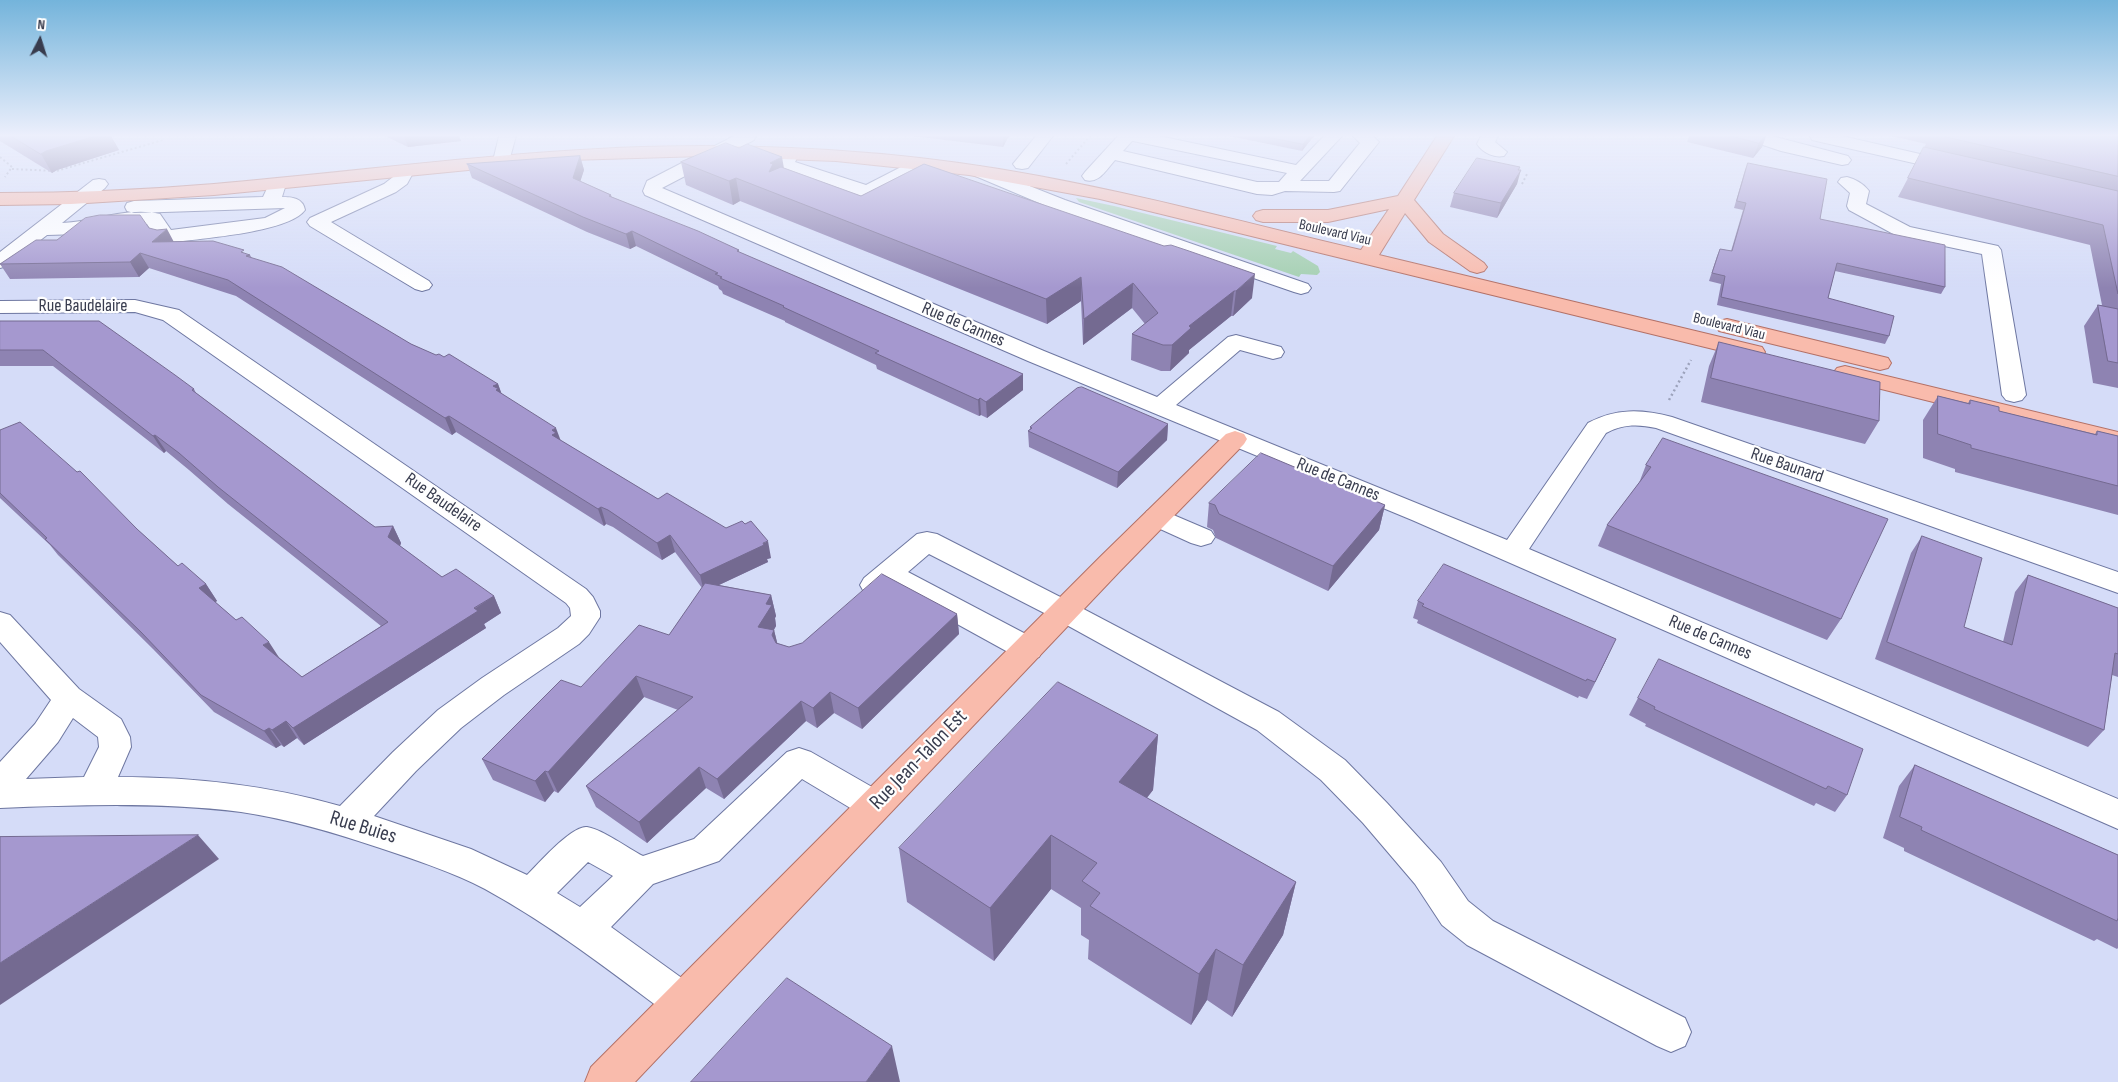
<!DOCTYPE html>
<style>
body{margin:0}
#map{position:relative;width:2118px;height:1082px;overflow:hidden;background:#d5dcf8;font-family:"Sofia Sans Condensed",sans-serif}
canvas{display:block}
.north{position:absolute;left:15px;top:15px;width:50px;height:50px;-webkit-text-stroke:4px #fefefe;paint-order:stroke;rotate:5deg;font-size:14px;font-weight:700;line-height:20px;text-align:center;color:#383c4e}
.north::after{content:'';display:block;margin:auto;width:18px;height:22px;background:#383c4e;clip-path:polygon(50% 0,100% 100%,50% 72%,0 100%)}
</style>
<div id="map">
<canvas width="2118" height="1082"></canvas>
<div class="north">N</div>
</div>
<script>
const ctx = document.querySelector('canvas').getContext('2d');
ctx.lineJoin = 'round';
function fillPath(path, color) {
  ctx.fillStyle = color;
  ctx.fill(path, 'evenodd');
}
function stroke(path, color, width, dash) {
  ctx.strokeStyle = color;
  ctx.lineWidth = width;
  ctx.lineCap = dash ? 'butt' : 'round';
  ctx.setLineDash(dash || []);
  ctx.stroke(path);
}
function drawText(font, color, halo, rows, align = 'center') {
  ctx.font = font + ' "Sofia Sans Condensed",sans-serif';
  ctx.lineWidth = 4.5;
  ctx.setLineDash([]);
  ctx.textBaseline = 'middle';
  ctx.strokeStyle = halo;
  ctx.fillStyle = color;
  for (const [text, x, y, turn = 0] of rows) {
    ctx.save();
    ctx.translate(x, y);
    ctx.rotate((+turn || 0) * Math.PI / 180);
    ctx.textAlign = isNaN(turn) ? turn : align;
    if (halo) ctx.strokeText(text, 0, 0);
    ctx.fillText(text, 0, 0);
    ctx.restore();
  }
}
fillPath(new Path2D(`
 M1076,198L1114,206L1277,246L1275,249L1291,253L1293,251L1318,266L1320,272L1317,275L1301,274L1299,277L1079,202Z`), '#a3cfb0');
const minor = new Path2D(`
 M499,136H516L508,165L502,166L496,165L493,161Z
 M734,136H756L754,140L662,188L1044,351L1157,397L1228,337L1236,335L1281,347L1284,352L1281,357L1273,359L1240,350L1176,405L1507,540L1588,423C1616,408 1642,409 1672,417L2118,572V593L1656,428C1638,424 1623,424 1606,433L1529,549L2118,799V829L1412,520L1028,361L645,195L643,191L647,181Z
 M1036,136H1053L1028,168L1022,169L1016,168L1013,164Z
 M1118,136H1159L1296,165L1324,136H1342L1300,181H1329L1360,143L1353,136H1373L1379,142L1340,191L1334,192L1285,191L1272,195L1257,194L1115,160C1106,170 1099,184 1085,180L1082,176L1085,172ZM1132,141H1133L1287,173L1279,182H1257L1123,151Z
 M1481,136H1498L1495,142L1507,152L1504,156C1494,158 1483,153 1477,144Z
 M1746,136H1772L1848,156L1851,160L1848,164L1842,165L1781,151L1748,140Z
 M1810,136H1842L1959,163L1962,167L1959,171L1953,172L1812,140Z
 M790,149L796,150L799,154L795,162L866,185L903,166L908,159L914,158L920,159L923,163L915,174L867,198L779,169L776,165L784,150Z
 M405,166L411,167L414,171L407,184L396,192L331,222L429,281L432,285L429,289L422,291L415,289L310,226L307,222L310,218L384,184L393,177L399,167Z
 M979,166L1065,200L1308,284L1311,288L1308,292L1301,294L1294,292L1051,208L973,175L970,171L973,167Z
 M1847,177C1855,179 1864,184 1869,191L1866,204L1910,227L1998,246L2001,250L2026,395L2022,400L2014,402L2006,400L2002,395L1982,254L1897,236L1849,210L1847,206L1850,193L1838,182L1841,178Z
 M99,179L105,180L108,184L105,188L62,223C94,222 128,206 160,214L171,230L265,218L285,208L134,213L127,211L125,207L127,203L134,201L263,197L271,180L277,179L283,180L286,184L282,197C292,197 303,198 305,210C289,233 195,239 165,243L158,241L147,224L120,225L80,234L47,235L7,266L0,268V252L93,180Z
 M135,300L179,310L586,589L593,597L600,611V617L589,634L579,644L504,695L461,728L416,771L374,816L471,849L527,875C538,864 572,825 587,827C604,830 627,848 643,856L694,839L787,752L799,748L811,752L886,795L891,805L886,815L874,819L862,815L802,779L719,861L653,884L611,927L697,989L703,1002L697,1015L683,1021L669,1015C610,971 551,925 485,889C452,872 416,860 380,848C335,833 289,819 241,812C161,802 80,805 0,808V762L35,724L51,700L0,642V612L10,615L79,689L121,719L130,737L131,747L118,777C194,777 267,785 340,806L393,752L438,710L482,678L558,628L571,616L570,608L566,603L163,320L135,312L0,313V301ZM73,718L98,737L99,747L84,777L26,779L58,742ZM588,862L613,876L580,907L557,893Z
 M1157,508L1211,531L1215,537L1211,543L1201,546L1191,543L1147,523L1144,517L1147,511Z
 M927,532L937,534L1074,604L1279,712L1345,760L1387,803L1441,862L1468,901L1493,921L1685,1018L1691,1032L1685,1046L1671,1052L1657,1046L1467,945L1442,925L1415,884L1363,823L1321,780L1257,730L1054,618L929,554L908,572L1039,641L1043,649L1039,657L1028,660L1017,657L890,587C881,595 875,595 864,592L860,585L864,578L917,534Z`);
const major = new Path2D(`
 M1437,136H1454L1414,200L1443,234L1484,263L1487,267L1484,271L1477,273L1470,271L1429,242L1405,213L1379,255L1762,347L1765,352L1762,357L1754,359L1100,199L969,175L836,161L703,156L570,160L214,195L71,204L0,205V193C71,193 142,190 214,184C377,170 538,146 702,146C814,146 928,155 1039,176C1147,196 1254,225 1361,250L1389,209L1328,222H1263L1256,220L1253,216L1256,212L1263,210H1328L1398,196Z
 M1727,319L1888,358L1891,363L1888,368L1880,370L1719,331L1716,326L1719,321Z
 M1845,366L2118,432V448L1837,378L1833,373L1837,368Z
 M1235,431L1244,434L1247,439L1244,444L1120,571L635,1082H585L591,1067L1100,557L1226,434Z`);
stroke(minor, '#6e77a1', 2);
stroke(major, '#b37167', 2);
stroke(new Path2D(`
 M0,157L12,167L5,177
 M1066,164L1090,136
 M12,169L56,171L163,140
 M1522,184L1528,172`), '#9ca2bb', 2, [2, 2.5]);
stroke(new Path2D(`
 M1669,400L1691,360`), '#9ca2bb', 2.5, [2, 3]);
fillPath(minor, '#fff');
fillPath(major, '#f9bbac');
fillPath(new Path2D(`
 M0,136H111L119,150L57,170L52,173L0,141Z
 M385,136H459L461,141L408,147Z
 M912,136H1009L1003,147Z
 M1229,136H1314L1302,151Z
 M1689,136H1766L1762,147L1753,158L1687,142Z
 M1891,136H2118V388L2093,383L2084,326L2098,305H2102L2090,245L1898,197L1926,144Z
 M580,156L584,170L580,181L611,195L612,197L739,250V252L1023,374V390L987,418L981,415L979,416L877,369L876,365L785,322V321L723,294L722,291L719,289L718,286L636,246L630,249L587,232L472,178L467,164Z
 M681,162L784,168L861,196L924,164L1252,298L1233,316H1231L1189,350V353L1170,371H1161L1131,360L1132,334L1145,324L1132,308L1083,345L1081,301L1047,324L740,201L733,205L686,185Z
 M1748,163L1820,219L1945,287L1941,294L1835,271L1828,298L1889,336L1885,344L1717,305L1721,284L1709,281L1717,256L1720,249L1731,251L1743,210L1734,208L1745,170Z
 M1519,170L1517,184L1497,218L1450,207L1454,193Z
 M57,240L174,242L250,255L252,258L411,344L498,384L501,393L560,440L658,499L771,558L767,559L768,562L719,585L771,595L776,616L775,618L776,626L774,630L777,643L789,647L957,614L959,634L862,729L834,713L817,728L806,721L724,799L706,788L647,843L596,807L586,786L678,710L644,697L558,793L554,791L545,802L493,780L482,759L581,687L669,635L702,588L675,552L662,560L613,527L606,524L604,526L456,432L452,435L236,296L149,268L139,277L10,279L0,264Z
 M0,321L194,389L196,393L368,522L375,527L393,526L401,543L400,546L442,577L494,596L501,613L484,624L486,628L304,745L297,738L284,747L281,745L276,748L214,712L153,649L58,555L50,545L0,498V430L137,529L178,566L206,584L217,601L215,602L302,677L381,626L228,504L189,470L166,451L164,453L53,366H0Z
 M1719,342L1879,421L1865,444L1701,402L1709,366Z
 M1938,396L1968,403L1970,400L1999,411L2095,434L2097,431L2118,436V515L1955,472V469L1923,458V420Z
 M1168,424L1167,440L1117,488L1029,447L1028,431L1030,429V427Z
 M1663,438L1841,619L1827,640L1598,546L1607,525L1639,483L1646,465Z
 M1209,503L1385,505L1379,530L1328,591L1216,538L1213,530L1207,527Z
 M1922,536L1964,627L2003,642L2015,592L2028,575L2118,608V677L2112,675L2104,730L2088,747L1875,659L1911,553Z
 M1418,601L1608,656L1587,699L1579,696L1578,698L1417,623L1418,620L1413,618Z
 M1638,698L1847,795L1835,812L1816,803L1814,806L1645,726L1646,724L1629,715Z
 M1158,735L1153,790L1147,798L1296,882L1283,935L1232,1017L1207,1000L1191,1025L1088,959L1089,940L1081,935V908L1051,889L994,961L907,902L899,848Z
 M1915,765L2118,855V948L2117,949L2097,939L2094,941L1904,851V848L1883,838L1899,786Z`), '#8e83b2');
fillPath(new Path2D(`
 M95,136H111L119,150L57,170L52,173L41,154L46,151Z
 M404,136H459L461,141L408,147Z
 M1003,136H1009L1003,147Z
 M1310,136H1314L1302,151L1303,144Z
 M1765,136H1766L1762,147L1753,158L1759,143Z
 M580,156L584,170L577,192L573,178Z
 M782,157L786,180L769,172L770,163Z
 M1520,167L1517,176L1521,170L1517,184L1497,218L1501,203Z
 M736,178L740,201L733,205L729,181Z
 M167,229L175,244L152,242Z
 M632,231L636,246L630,249L626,234Z
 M140,253L149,268L139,277L130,262Z
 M1255,274L1252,298L1233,316L1236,291Z
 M1081,277V301L1047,324L1046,299Z
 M1133,283L1132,308L1083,345L1084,319Z
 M1234,291L1231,316L1189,350V353L1170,371L1172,345L1189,326Z
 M1023,374V390L987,418L986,402Z
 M498,384L504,400L493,386Z
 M980,398L981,415L979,416L978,400Z
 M449,416L456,432L452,435L445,418Z
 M1168,424L1167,440L1117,488L1118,472Z
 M556,428L562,444L552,435V430Z
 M155,435L166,451L164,453L153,436Z
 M1385,505L1379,530L1328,591L1333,566Z
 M601,507L606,524L604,526L598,509Z
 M393,526L401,543L397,554L388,537Z
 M670,535L675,552L662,560L657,543Z
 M768,541L771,558L767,559L768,562L704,592L700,575Z
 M206,584L217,601L211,605L199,588Z
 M771,595L776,616L775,618L776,626L763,647L758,627L766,604Z
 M494,596L501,613L484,624L486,628L304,745L293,728Z
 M957,614L959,634L862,729L858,708Z
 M774,630L779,650L772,635Z
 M1616,639L1608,656L1587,699L1595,682Z
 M269,642L280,659L263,645Z
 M636,676L644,697L558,793L548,772Z
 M830,692L834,713L817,728L813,708Z
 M801,701L806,721L724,799L717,779Z
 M286,721L297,738L284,747L272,730Z
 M269,728L281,745L276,748L264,731Z
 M1158,735L1153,790L1116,836L1119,782Z
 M699,767L706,788L647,843L639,822Z
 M545,771L554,791L545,802L535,781Z
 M198,835L219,859L0,1005V963Z
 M1051,835V889L994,961L990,908Z
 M1296,882L1283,935L1232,1017L1243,965Z
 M1216,949L1207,1000L1191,1025L1199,974Z
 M892,1046L900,1082H866Z`), '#746a91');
const building = new Path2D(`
 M11,136H95L46,151L41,154Z
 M1262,136H1310L1303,144Z
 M1731,136H1765L1759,143Z
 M1942,136H2118V176Z
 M726,143L739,148L747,144L782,157L770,163L773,164L769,172L781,167L861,196L924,164L1164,246L1171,245L1189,251L1255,274L1236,291H1234L1189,326L1191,328L1172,345H1163L1132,334L1158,313L1133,283L1084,319L1081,277L1046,299L736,178L729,181L681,162Z
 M1924,147L2118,191V294L2103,225L1908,178Z
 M580,156L573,178L611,195L609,196L698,231L739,250L737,251L1023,374L986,402L980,398L978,400L875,353L879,351L783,307L784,306L720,278L722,277L715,274L718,273L632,231L626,234L583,217L467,164Z
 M1477,158L1520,167L1518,170H1521L1501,203L1454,193Z
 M1748,163L1827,179L1820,219L1945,245V287L1837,263L1828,298L1894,316L1889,336L1721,297L1725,276L1712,273L1720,249L1732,251L1746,203L1737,201Z
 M100,215H140L149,228L157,230L167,229L152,242L213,241L244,250L241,252L250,255L246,256L282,267L411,344L436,355L439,354L444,357L449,354L498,384L493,386L499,389L496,390L556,428L552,430L556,433L552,435L658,499L667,493L726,528L742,521L745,524L751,521L768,541L763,543L764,545L700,575L670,535L657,543L608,510L601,507L598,509L449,416L445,418L228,280L140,253L130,262L0,264L36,240H57L85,218Z
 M2098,305L2118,309V363L2108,361Z
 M0,321H99L175,375L194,389L192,390L368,522L375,527L393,526L388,537L442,577L456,569L494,596L474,608L478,611L293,728L286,721L272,730L269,728L264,731L201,695L141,632L45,539L47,538L0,493V430L20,422L77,472L80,471L137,529L178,566L182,563L206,584L199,588L236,620L242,617L269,642L263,645L302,677L388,622L218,487L179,453L155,435L153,436L43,350H0Z
 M1719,342L1880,382L1879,421L1711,378Z
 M1082,387L1168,424L1118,472L1028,431L1032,428L1030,427L1057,404L1077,388Z
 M1938,396L1970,404V400L1999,407V411L2097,435V431L2118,436V486L1971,448V445L1938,434Z
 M1663,438L1888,519L1841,619L1607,525L1651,467L1646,465Z
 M1261,453L1385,505L1333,566L1219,514L1215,505L1209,503Z
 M1922,536L1982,558L1964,627L2012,645L2028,575L2118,608V654L2115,653L2104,730L1887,642Z
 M1444,564L1616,639L1595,682L1587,679L1586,681L1422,606L1424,604L1418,601Z
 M882,574L957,614L858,708L830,692L813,708L801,701L717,779L699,767L639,822L586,786L693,697L636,676L548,772L545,771L535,781L482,759L561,680L581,687L639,625L669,635L705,583L771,595L766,604L772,605L758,627L774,630L772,635L776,643L789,647L802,643Z
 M1659,659L1863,749L1847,795L1828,786L1826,789L1654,709L1655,707L1638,698Z
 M1058,682L1158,735L1119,782L1296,882L1243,965L1216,949L1199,974L1090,906L1100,893L1082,881L1097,863L1051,835L990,908L899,848Z
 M1915,765L2118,855V918L2117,921L1921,830L1922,827L1900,817Z
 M198,835L0,963V837Z
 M787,978L892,1046L866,1082H691Z`);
fillPath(building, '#a598cf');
stroke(building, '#746a91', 1);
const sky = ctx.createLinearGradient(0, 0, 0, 288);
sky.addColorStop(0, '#74b4db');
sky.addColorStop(0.47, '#eceffc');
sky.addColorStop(1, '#eceffc00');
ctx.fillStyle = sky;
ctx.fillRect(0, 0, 2118, 288);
drawText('15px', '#383c4e', '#fefefe', [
 ["Boulevard Viau",1335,233,13],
 ["Boulevard Viau",1729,327,14]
]);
drawText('18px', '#383c4e', '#fefefe', [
 ["Rue Baudelaire",83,306],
 ["Rue de Cannes",963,325,23],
 ["Rue Baunard",1787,466,19],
 ["Rue de Cannes",1338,480,22],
 ["Rue Baudelaire",443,503,35],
 ["Rue de Cannes",1710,638,23]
]);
drawText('21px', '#383c4e', '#fefefe', [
 ["Rue Jean-Talon Est",919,760,-46],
 ["Rue Buies",363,828,17]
]);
</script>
